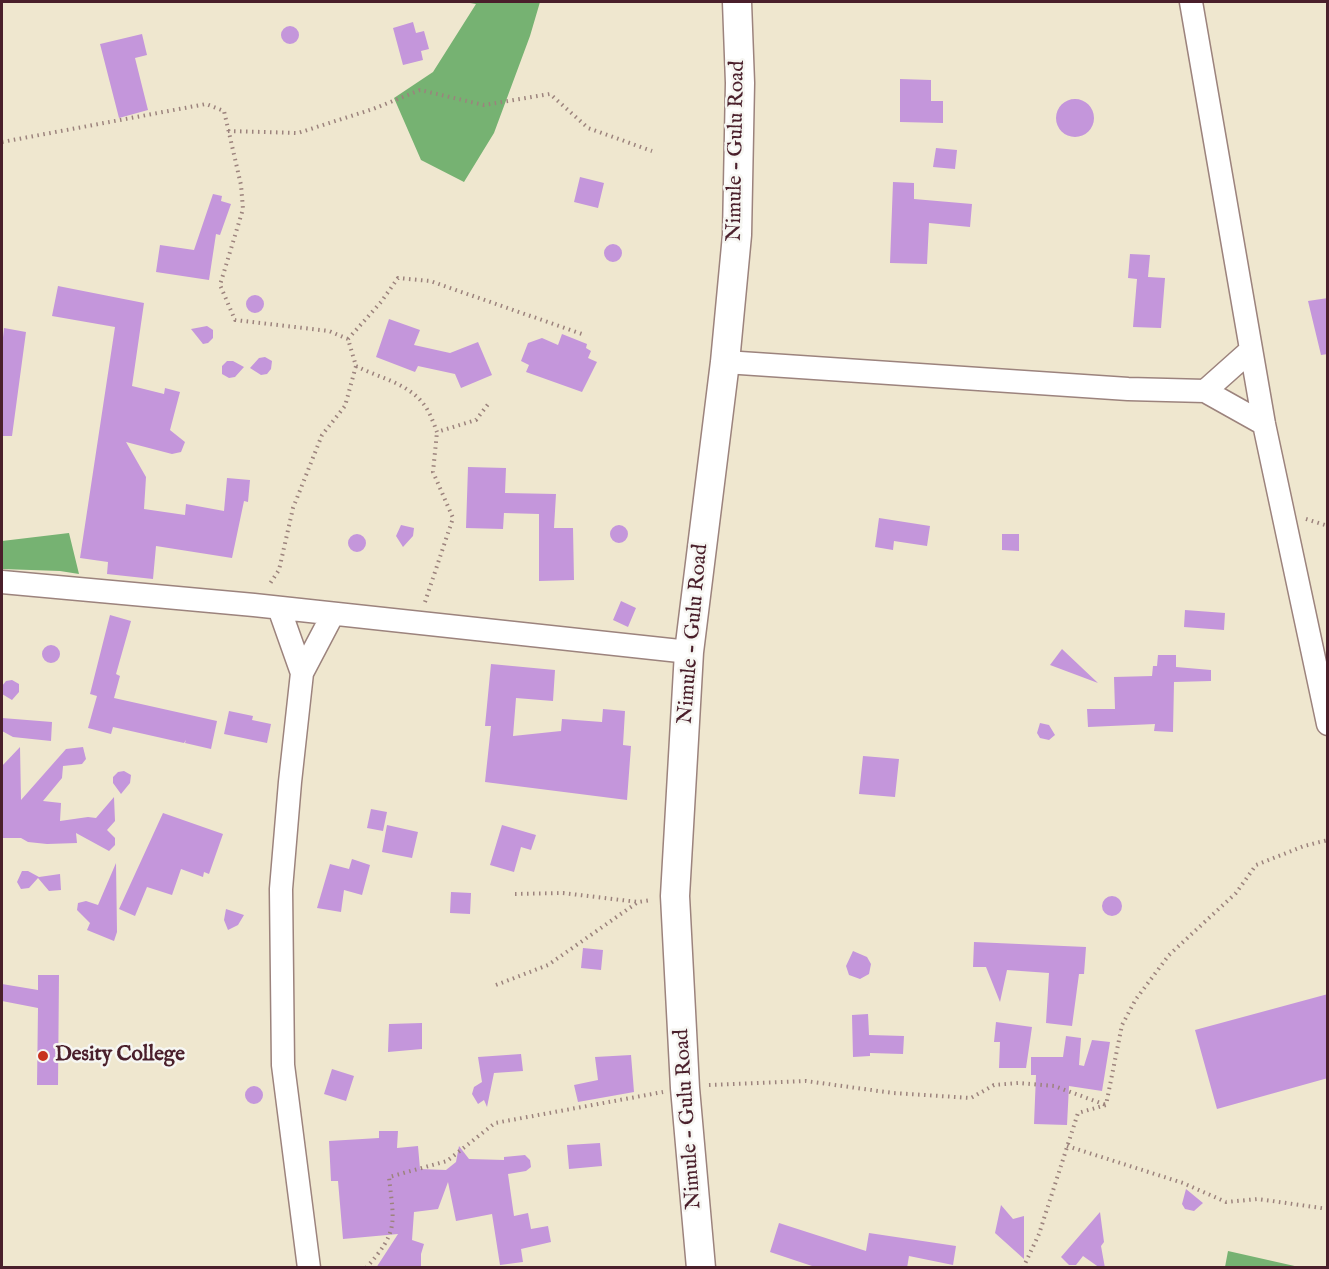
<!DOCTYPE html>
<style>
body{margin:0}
#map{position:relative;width:1329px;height:1269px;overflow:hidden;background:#efe7cf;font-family:"IM FELL English",serif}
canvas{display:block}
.frame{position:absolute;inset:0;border:3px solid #4a1f2b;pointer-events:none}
</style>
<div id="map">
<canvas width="1329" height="1269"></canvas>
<div class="frame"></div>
</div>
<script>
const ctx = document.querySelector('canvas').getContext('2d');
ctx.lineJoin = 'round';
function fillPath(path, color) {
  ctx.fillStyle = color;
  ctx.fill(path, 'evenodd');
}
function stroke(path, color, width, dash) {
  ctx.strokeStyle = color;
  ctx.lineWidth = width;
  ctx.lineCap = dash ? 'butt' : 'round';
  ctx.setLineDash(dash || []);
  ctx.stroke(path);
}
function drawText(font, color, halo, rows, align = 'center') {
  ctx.font = font + ' "IM FELL English",serif';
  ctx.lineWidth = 5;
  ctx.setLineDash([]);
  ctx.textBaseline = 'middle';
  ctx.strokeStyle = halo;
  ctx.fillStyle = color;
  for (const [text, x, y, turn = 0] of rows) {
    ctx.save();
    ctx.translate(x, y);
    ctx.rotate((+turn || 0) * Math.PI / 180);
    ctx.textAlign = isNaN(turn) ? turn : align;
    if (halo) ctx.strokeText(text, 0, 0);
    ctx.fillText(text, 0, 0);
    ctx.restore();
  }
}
fillPath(new Path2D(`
 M464,2H540L530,36L494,133L464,182L421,160L394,98L433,72L476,4Z
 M69,533L79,574L60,571L2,569V541Z
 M1228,1251L1299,1267H1225Z`), '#76b272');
fillPath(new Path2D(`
 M413,22L416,33L424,31L429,49L421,51L423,60L403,65L393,28Z
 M281 35a9 9 0 1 1 18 0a9 9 0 1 1-18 0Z
 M142,34L147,55L135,58L148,110L119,118L100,44Z
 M900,79L931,80V101H943V123L900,122Z
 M1056 118a19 19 0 1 1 38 0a19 19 0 1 1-38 0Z
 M936,148L957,150L955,169L933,167Z
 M580,177L604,183L598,208L574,202Z
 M893,182L914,183V199L972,204L970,227L929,223L927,264L890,263Z
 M213,194L222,196L221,201L231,204L220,235L216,234L209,280L156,272L160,245L194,250Z
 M604 253a9 9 0 1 1 18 0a9 9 0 1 1-18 0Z
 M1130,254L1150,255L1148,277L1165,278L1161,328L1133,327L1137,279L1128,278Z
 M58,286L144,303L132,386L164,394L165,388L180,392L170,430L185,442L181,452L172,454L126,442L146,477L144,509L185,515L186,504L224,511L227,478L250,480L248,502L244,501L232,558L156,546L153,579L107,574L108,562L80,558L115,327L52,316Z
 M246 304a9 9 0 1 1 18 0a9 9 0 1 1-18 0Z
 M1328,298V354L1321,355L1308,301Z
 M389,319L420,330L414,345L450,353L478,342L492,375L461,388L455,374L418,366L415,372L376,357Z
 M207,326L213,330V338L208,343L203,344L191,329Z
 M4,328L26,332L12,436H2V347Z
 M562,334L587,344L586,348L591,351L588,358L597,362L582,392L526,372L529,365L521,361L528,343L542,338L558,345Z
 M265,357L272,361L271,369L267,374L261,375L250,368L259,358Z
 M227,361H233L244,367L235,377L229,378L222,374V366Z
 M468,467L506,468L505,493L556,494L554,528H573L574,580L539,581V514L504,513L503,529L466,528Z
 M879,518L930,526L927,546L894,541L893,550L875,547Z
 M610 534a9 9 0 1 1 18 0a9 9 0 1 1-18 0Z
 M401,525L414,528L413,536L403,547L396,536Z
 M1002,534H1019V551L1002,550Z
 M348 543a9 9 0 1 1 18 0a9 9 0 1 1-18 0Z
 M621,601L636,608L628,627L613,620Z
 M1185,610L1225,613L1224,630L1184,627Z
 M110,615L131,621L116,674L120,676L114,698L217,721L211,749L185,743L186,740L184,743L113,727L111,734L88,728L97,696L90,694Z
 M42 654a9 9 0 1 1 18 0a9 9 0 1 1-18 0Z
 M1062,649L1098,683L1050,665Z
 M1158,655H1176V667L1211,670V681L1174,682L1173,732L1154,731L1155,724L1088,727L1087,709H1115L1114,677L1152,676L1153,666H1157Z
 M491,664L555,670L553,701L516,698L513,736L561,731L562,719L602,722L603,709L625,711L623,745L631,746L627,800L485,782L491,726H485Z
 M12,680L19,684V692L12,700L2,694V686L6,681Z
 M229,711L253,716L252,720L271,724L267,743L224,734Z
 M2,718L52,722L51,741L13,737L2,731Z
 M1040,723L1049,725L1055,735L1049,740L1040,738L1037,733Z
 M20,747L21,800L66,749L83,747L86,759L82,764L63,766L62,778L43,801L61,803L60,821L88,817L96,818L114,797L115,821L107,830L115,838V845L109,851L76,833L77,843L47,844L28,842L21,838H3L2,766Z
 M863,756L899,759L895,797L859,794Z
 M124,771L131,775L130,783L121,794L113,783V777L118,772Z
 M371,809L387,812L383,831L367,828Z
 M163,813L223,834L209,874L204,872L203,877L181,869L172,895L147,887L135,916L119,909Z
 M387,825L418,832L412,858L382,852Z
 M502,825L536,835L531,850L521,847L514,872L490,865Z
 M352,859L370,865L362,895L344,890L341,912L317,908L330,864L349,869Z
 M116,863L117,932L114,941L87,930L90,923L77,910L78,903L86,901L98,905Z
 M22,871H28L39,877L60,874L61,890L49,891L38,878L29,888L21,889L17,882Z
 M451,892L471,893L470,914L450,913Z
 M1102 906a10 10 0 1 1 20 0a10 10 0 1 1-20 0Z
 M226,909L244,915L238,925L228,930L224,920Z
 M974,942L1086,947L1084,974H1079L1072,1026L1046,1023L1049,973L1007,970L1000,1002L986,967H973Z
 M583,948L603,950L601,970L581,968Z
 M853,951L867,957L871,964L869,974L860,979L849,975L846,966Z
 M38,975H59L58,1085H37L38,1008L2,1001V984L38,990Z
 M1328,994V1078L1217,1109L1195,1030Z
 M868,1014L869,1035L904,1036L903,1054L870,1053V1056L853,1057L852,1015Z
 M996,1022L1032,1027L1026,1068H999L1000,1042H994Z
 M422,1023V1049L388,1052L389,1024Z
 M1066,1036L1081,1038L1079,1065L1084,1066L1092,1040L1110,1042L1102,1091L1069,1086L1067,1125L1034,1124L1036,1075H1031V1057H1063Z
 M521,1054L523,1071L494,1073L487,1107L484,1100L478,1104L472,1094L474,1087L482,1082L478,1057Z
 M631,1055L634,1092L578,1102L574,1085L598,1080L595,1057Z
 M332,1069L354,1076L346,1101L324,1094Z
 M245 1095a9 9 0 1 1 18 0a9 9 0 1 1-18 0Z
 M379,1131H398L397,1148L418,1146L420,1169L446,1170L456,1162L459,1146L469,1159L504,1160V1157L525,1155L530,1160L531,1167L526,1171L508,1174L514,1216L528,1213L531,1229L548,1226L551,1242L521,1249L523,1262L500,1265L492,1214L456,1221L448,1182L438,1209L414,1212L412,1240L424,1244L421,1254V1268H376L398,1234L343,1239L338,1181H331L329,1141L379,1138Z
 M600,1143L602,1166L569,1169L567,1145Z
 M1186,1189L1203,1203L1194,1211L1185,1209L1182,1204Z
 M1001,1205L1013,1219L1024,1216V1259L995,1233Z
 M1100,1212L1104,1242L1101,1246L1105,1268H1100L1083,1256L1076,1265H1069L1061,1257Z
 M779,1223L866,1251L869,1233L956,1246L953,1265L909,1256L907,1268H818L770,1252Z`), '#c496db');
const minor = new Path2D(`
 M1191,2L1264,424L1328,724
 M725,362L1128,389L1205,391L1264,424
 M1205,391L1251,350
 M2,582L254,605L689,652
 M279,608L302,673
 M309,1268L283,1065L281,889L290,782L302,673L333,614`);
const major = new Path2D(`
 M701,1268L685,1088L675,896L689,652L725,362L737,235L740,83L737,2`);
stroke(minor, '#9c837d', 25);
stroke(major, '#9c837d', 31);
stroke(new Path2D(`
 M228,131L298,133L373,109L420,90L484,105L550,94L588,128L652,151
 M2,142L206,104L224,111L241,185L243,209L220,285L235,320L329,331L348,339L356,366L345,406L322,435L293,508L279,570L269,585
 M348,339L381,302L398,278L430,281L585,335
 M356,366C379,378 409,383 425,406C430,413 434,424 437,432L476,420L489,403
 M1306,519L1328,526
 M425,602L453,518L433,472L437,432
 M515,894L563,893L638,902L651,900
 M496,985L548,965L638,902
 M709,1085L806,1081L893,1093L971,1098L994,1085L1018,1083L1054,1086L1106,1105
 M1067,1146L1183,1183L1226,1202L1258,1199L1328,1209
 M366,1268C399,1231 394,1224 389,1177L447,1161L495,1123L663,1092
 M1023,1268L1039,1234L1078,1113L1106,1105L1122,1025L1136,999L1169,955L1236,893L1256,865L1304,846L1328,840`), '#9c837d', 4, [1.5, 4.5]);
stroke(minor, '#fff', 22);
stroke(major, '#fff', 28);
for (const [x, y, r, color] of [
 [43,1056,6,"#c8321e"]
]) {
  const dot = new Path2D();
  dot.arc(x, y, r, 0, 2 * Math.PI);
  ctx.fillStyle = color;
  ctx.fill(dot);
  stroke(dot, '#f6f6f2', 2);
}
drawText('21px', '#4a1f2b', '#f6f6f2', [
 ["Nimule - Gulu Road",737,151,-89],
 ["Nimule - Gulu Road",694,634,-85],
 ["Nimule - Gulu Road",689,1119,-94]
]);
drawText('bold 21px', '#4a1f2b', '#f6f6f2', [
 ["Desity College",55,1056]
], 'left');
</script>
